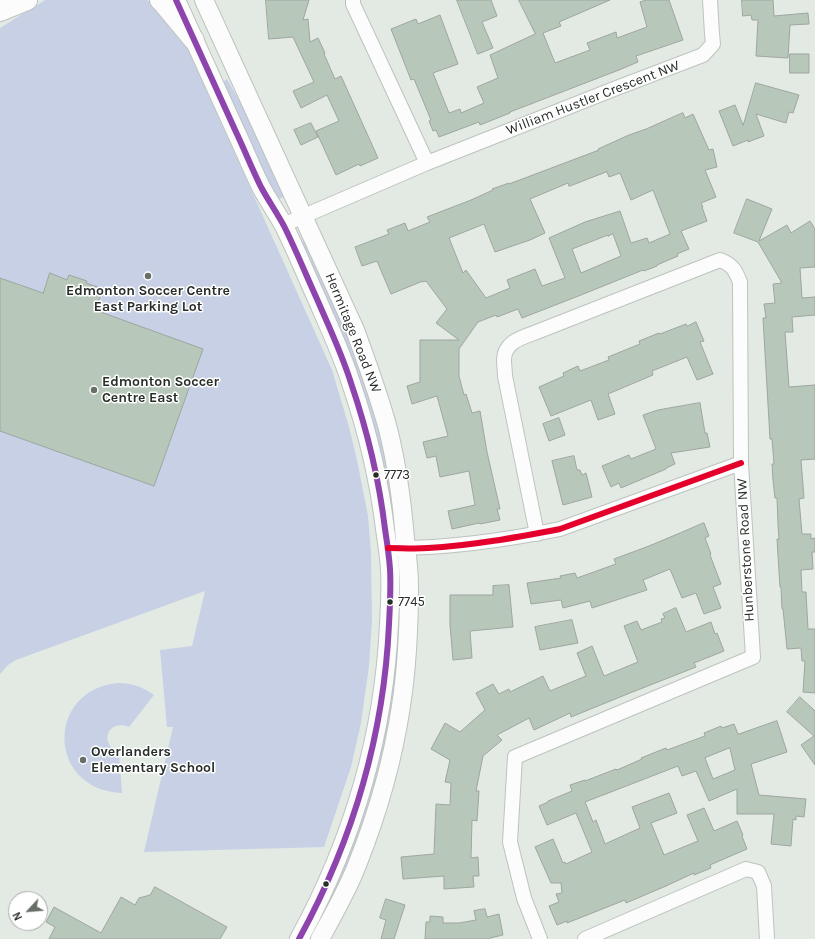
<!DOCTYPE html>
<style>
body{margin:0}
#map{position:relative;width:815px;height:939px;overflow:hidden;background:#e2eae3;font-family:Karla,sans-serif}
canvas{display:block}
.north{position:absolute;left:8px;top:891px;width:40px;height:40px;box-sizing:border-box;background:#fff;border:1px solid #a9aba9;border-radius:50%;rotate:244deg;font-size:11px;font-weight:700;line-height:16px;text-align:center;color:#272d28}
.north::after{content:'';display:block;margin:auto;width:14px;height:18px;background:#686f69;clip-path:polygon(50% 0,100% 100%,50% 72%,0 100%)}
</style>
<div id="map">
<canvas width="815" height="939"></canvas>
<div class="north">N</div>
</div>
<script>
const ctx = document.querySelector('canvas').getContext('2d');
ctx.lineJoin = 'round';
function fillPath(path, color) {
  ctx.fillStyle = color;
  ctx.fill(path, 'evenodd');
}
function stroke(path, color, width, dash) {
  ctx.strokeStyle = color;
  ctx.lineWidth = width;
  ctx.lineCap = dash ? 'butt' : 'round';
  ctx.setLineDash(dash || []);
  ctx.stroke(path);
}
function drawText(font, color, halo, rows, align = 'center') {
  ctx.font = font + ' Karla,sans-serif';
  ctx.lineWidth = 3;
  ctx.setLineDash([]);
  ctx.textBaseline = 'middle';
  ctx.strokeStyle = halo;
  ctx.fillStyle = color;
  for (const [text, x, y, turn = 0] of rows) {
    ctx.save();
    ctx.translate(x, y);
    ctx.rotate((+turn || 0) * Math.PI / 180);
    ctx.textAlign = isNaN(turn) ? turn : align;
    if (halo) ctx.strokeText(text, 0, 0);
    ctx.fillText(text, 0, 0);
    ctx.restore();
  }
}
fillPath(new Path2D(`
 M45,0H147L160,10L186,45L332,370L349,427L357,460L368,516L371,553L372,621L369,666L361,723L351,767L324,847L144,852L173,727H167L160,650L192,646L205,591L16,660L8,665L0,674V28Z
 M227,79L248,116L285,196L279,199L272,190L223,82Z
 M305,241L342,322L358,362L379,426L390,477L398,526L392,528L299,243Z
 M400,576C400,601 401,627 399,652C394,715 381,778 359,838C346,872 329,904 313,937L308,935L346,850L395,577Z
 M118,683C132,683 143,687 154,695L129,727C108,718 98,744 119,752L122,793C47,790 45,690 118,683Z`), '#c8d0e6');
const building = new Path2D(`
 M266,0H309L303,20L308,19L310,42L318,38L325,53L324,54L335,79L341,76L378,158L360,166L359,164L336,175L316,131L339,121L327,95L301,108L293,91L314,82L293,37L269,39Z
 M457,0H491L497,16L482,22L493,48L478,54Z
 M519,0H610L559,22L561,26L543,33L555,63L590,50L587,43L616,32L617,38L647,27L640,2L646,0H669L683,40L636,56L638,62L619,70L510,112V113L480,125L479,122L439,137L436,130L433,131L429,121L431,120L414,79L411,80L391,29L416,19L418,24L440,15L458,64L433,73L449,113L460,109L461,113L484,103L477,87L498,78L490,55L535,34Z
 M742,0H773L774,16L808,13L809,24L790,25L788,58L756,56L758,20H752L751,15L743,16Z
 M790,54H809V73H790Z
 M756,83L799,95L793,113L789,112L786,123L756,114L764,136L748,142V140L733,146L719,111L735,105L743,125Z
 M683,113L685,118L693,114L709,150L713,149L717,167L705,170L716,197L701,203L703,207H702L707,221L681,231L689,249L677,254L678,256L657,265V266L644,271L643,270L581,295L522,318L518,309L497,317L496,315L478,322L459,349V376L464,395L466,394L472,413L480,411L487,452L500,509H497L500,520L480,524L479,523L452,529L448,511L475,505L469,471L440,477L436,456L427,458L423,442L448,436L437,396L412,404L407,386L420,382V340H459L436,323L447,309L426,281L423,282V281L391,294L377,261L362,266L355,247L389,234L387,230L405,223L408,231L430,222L427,217L471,200L493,190L492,189L509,183V184L599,150L598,149L629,135L646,129ZM607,172L609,177L620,173L631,200L653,190L670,234L649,243L647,238L631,243L620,211L585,222L549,238L565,278L542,286L535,269L507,280L510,288L486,298L466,270L463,273L449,238L484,224L495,252L530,240L545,233L530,199L568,183L569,186ZM613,234L621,256L581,273L572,249L608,235V236Z
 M311,123L318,137L301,145L294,130Z
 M747,199L772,209L759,241L787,225L791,233L810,221L815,229V267L800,268L802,298L815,297V315L792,317L793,332H785L789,387L815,385V459L801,460L804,498L799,499L802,534H811V539L815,538V552H812L813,569L801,570L802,592H806L808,629H815V693L803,692L805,661H802L801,648L787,649L783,609H782L781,587H780L777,539H779L778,524L777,498H775L773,480L772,464H774L772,439H770L763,318H766L764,304L775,303L773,284L782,283L758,242L734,233Z
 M50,273L67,280L69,275L87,281L86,283L103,289L95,310L203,349L154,486L0,431V278L43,293Z
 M696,322L704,341L700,342L713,374L697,380L687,357L652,371L653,375L608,394L615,414L598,420L591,400L551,416L539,387L564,376L563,373L578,366L580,371L609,360L608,357L640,344L639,341L659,333L660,334L686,324L687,326Z
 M700,403L705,433H707L710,447L671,453L675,464L666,468V469L621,488L619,483L611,487L602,466L629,455L631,459L656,449L643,415L658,410Z
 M559,418L565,435L549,441L543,424Z
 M574,456L577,470H580L582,475L586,473L592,497L563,505L552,461Z
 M704,523L709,536L705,538L711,554L710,555L721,584L713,587L721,608L704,614L696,593L682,598L670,569L643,580L647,590L592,608L590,601L563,608L561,600L531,604L527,583L561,578L560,576L575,573L577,578L616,564L614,559L649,546L680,533Z
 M509,585L513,627L470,631L472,658L453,660L450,625V595H493V586Z
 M676,608L686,632L711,622L715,634L717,633L724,651L694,663L696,667L630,693L571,717L570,713L534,730L529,718L497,735L502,740L483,756L476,791H479L477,821L472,820L471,858L478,857L479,876H473L474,887L444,889V876L403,879L401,857L434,854L436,804L450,805L451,783L445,782L450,760L431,749L445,723L460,732L485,710L476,693L493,684L499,694L509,689L510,692L543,676L550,691L586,676L577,653L592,646L604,676L638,662L624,626L637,621L641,630L662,622L661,619L665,618L663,614Z
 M572,620L578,643L540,650L535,627Z
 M800,697L815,711V765L801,745L814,736L787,712Z
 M777,721L787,752L751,764L759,795L806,799L804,817L796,816V820L793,819L791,846L771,844L774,814H737V789L709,801L696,771L682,776L678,766L585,802L593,822L596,820L605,844L640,828L632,807L669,793L677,813L651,823L664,855L698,841L687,815L704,808L714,831L737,821L743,835L742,836L747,849L710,865L711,868L694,875V873L666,886L626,903L625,900L567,923V921L557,925L549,906L559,902L556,894L562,893L561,883H551L535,847L553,839L563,863L565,862L566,864L592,852L576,813L547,825L539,806L548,802V801L572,791L570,785L585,780V781L616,769L617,770L642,759L641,758L666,748L667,750L705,736L704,733L721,726L722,728L734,724L738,734ZM730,748L735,770L713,779L705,758Z
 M155,887L227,927L220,939H49L55,927L46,922L54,907L101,933L121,897L135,905L139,898L150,895Z
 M386,899L405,905L394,939H381L386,920L380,918Z
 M485,909L487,917L499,914L503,935L490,938V939H425L426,922H430V916L443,917V923H459L476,920L474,911Z`);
fillPath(building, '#b7c7b9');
stroke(building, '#9fa5a0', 1);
const minor = new Path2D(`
 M353,0V4L427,163
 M283,225L427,163L614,89L703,55L713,44L712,34L710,0
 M537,534L505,376C505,371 504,365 504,360C504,343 520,338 534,333L720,260C733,265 735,270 740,282L741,463L753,657L515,757L510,842L524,898L540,939
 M397,548C452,548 506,540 560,529L741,463
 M585,939L746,869L758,872L764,886L767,939`);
const tertiary = new Path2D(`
 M176,0C196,44 216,88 236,132C245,151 252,169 261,187C268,200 277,213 284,226C296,250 306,275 317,299C329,327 342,354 351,383C367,430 379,479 385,529C387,542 389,555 390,569C391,587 390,606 389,624C384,735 352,842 299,939
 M204,0L355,330C367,363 379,395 388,429C397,465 402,502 405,539C407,554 409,570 409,586C409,626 407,667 401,706C393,760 377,815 357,865C347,891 333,915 320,939`);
const secondary = new Path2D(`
 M160,0L164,4L194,40
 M0,11L27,0`);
stroke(minor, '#bdc3be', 16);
stroke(tertiary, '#bdc3be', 20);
stroke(secondary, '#bdc3be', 22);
stroke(minor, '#fbfcfb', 14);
stroke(tertiary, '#fbfcfb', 18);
stroke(secondary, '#fbfcfb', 20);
stroke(new Path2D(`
 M176,0C196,44 216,88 236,132C245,151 252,169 261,187C268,200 277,213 284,226C296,250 306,275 317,299C329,327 342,354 351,383C367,430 379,479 385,529C387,542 389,555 390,569C391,587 390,606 389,624C384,735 352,842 299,939`), '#8e44ad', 6);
stroke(new Path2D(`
 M388,548C401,548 415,549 428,548C471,546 518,537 560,529L741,463`), '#e4002b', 6);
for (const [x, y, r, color] of [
 [148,276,4,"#686f69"],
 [94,390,4,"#686f69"],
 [376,475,3.5,"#272d28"],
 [390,602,3.5,"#272d28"],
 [83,760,4,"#686f69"],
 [326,884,3.5,"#272d28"]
]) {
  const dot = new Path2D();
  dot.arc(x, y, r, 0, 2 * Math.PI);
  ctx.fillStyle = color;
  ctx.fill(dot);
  stroke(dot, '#fff', 1.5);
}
drawText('13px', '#272d28', '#fff', [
 ["7773",384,475],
 ["7745",398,602]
], 'left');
drawText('14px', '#272d28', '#fff', [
 ["William Hustler Crescent NW",593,98,-21],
 ["Hermitage Road NW",353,333,68],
 ["Hunberstone Road NW",746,550,-93]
]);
drawText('bold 14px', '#272d28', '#fff', [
 ["Edmonton Soccer Centre",148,291,"center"],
 ["East Parking Lot",148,307,"center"],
 ["Edmonton Soccer",102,382],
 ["Centre East",102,398],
 ["Overlanders",91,752],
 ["Elementary School",91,768]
], 'left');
</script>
